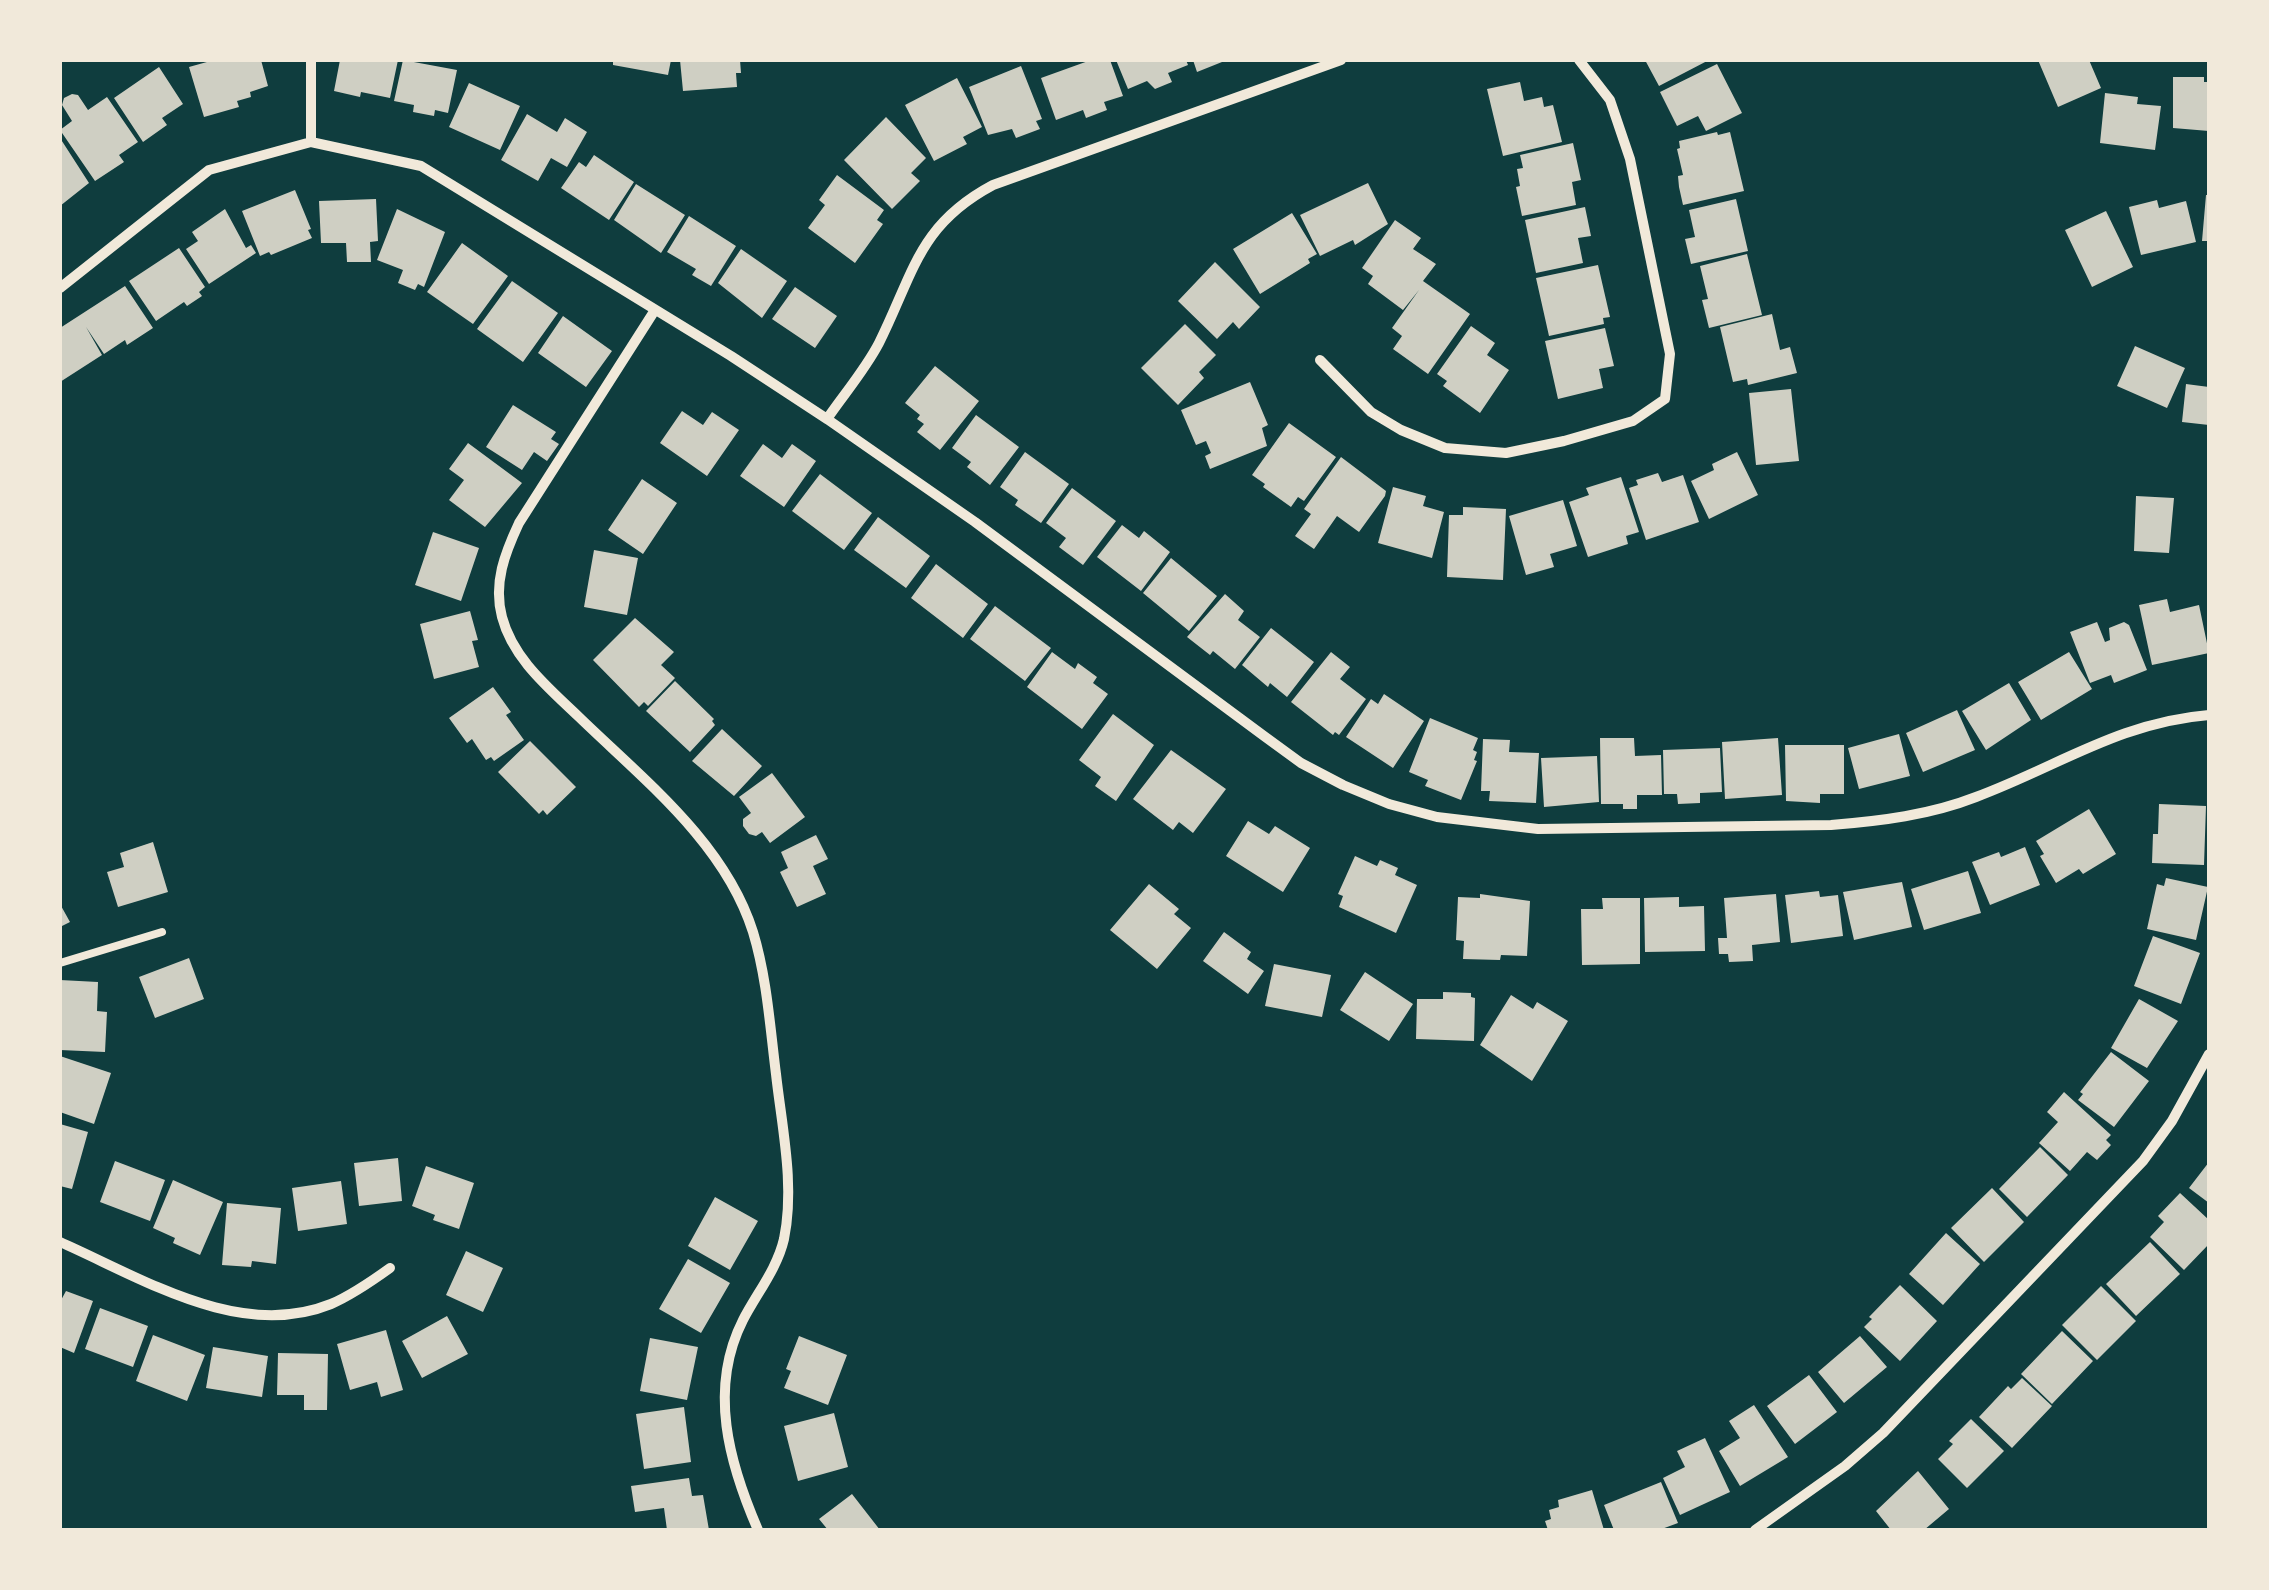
<!DOCTYPE html>
<style>
body{margin:0}
#map{position:relative;width:2269px;height:1590px;overflow:hidden;background:#0f3d3e;font-family:Cabin,sans-serif}
canvas{display:block}
.frame{position:absolute;inset:0;border:62px solid #f1e9da;pointer-events:none}
</style>
<div id="map">
<canvas width="2269" height="1590"></canvas>
<div class="frame"></div>
</div>
<script>
const ctx = document.querySelector('canvas').getContext('2d');
ctx.lineJoin = 'round';
function fillPath(path, color) {
  ctx.fillStyle = color;
  ctx.fill(path, 'evenodd');
}
function stroke(path, color, width, dash) {
  ctx.strokeStyle = color;
  ctx.lineWidth = width;
  ctx.lineCap = dash ? 'butt' : 'round';
  ctx.setLineDash(dash || []);
  ctx.stroke(path);
}
fillPath(new Path2D(`
 M214,60H261L268,86L250,92L251,97L237,101L239,107L204,117L189,67Z
 M340,60H398L390,98L361,92L360,97L334,91Z
 M403,60L457,70L448,113L435,110L434,116L413,112L414,105L394,101Z
 M613,60H671L668,75L613,65Z
 M680,60H740L741,73H736L737,87L683,91Z
 M1091,60H1110L1123,96L1104,102L1107,110L1086,118L1083,110L1056,120L1041,78Z
 M1116,60H1186L1188,65L1168,73L1172,82L1155,89L1147,81L1128,89Z
 M1193,60H1227L1197,72Z
 M1645,60H1709L1659,86Z
 M2038,60H2089L2101,88L2058,107Z
 M1717,64L1742,113L1706,131L1698,116L1677,126L1660,92Z
 M1021,66L1042,119L1036,121L1040,129L1016,138L1012,129L988,135L969,87Z
 M159,67L183,104L162,118L167,125L143,142L114,98Z
 M2173,77H2204V82H2209V131L2173,128Z
 M957,78L982,127L963,137L967,144L934,161L905,105Z
 M1520,82L1524,101L1542,97L1544,107L1553,105L1562,142L1503,156L1487,89Z
 M469,83L520,106L500,150L449,127Z
 M2105,93L2138,97L2137,104L2161,106L2155,150L2100,143Z
 M72,94L78,95L88,110L107,97L138,142L119,155L124,162L95,181L60,130L72,121L62,105L64,98Z
 M527,114L557,132L565,118L587,132L567,167L551,158L538,181L501,160Z
 M886,117L926,158L911,173L920,181L892,209L844,160Z
 M1717,132L1718,135L1730,132L1744,191L1683,205L1679,187L1678,176L1683,175L1677,149L1680,148L1679,141Z
 M60,138L89,183L60,206Z
 M1573,143L1581,180L1572,182L1576,205L1522,216L1516,187L1520,186L1517,169L1523,168L1520,155Z
 M594,155L634,182L609,220L561,188L579,162L586,167Z
 M837,175L884,210L877,220L883,224L855,263L808,228L825,205L819,200Z
 M1368,183L1388,224L1355,245L1353,240L1320,256L1300,215Z
 M636,184L685,215L661,253L614,220Z
 M295,190L311,229L308,230L312,238L271,255L269,252L260,256L242,211Z
 M2206,195H2209V241H2202Z
 M376,199L378,241L370,242L371,262H347L346,243H321L319,201Z
 M1736,199L1748,251L1691,264L1685,239L1695,237L1689,210Z
 M2157,200L2159,208L2186,201L2196,242L2141,255L2129,207Z
 M1585,207L1591,236L1578,238L1583,263L1536,273L1525,220Z
 M225,209L246,248L251,245L256,253L209,284L186,249L198,241L192,232Z
 M397,209L445,232L424,287L418,284L415,290L398,283L403,270L377,260Z
 M2106,211L2133,267L2092,287L2065,230Z
 M1292,213L1317,254L1308,259L1310,263L1260,294L1233,249Z
 M689,216L736,246L711,286L692,275L696,269L667,252Z
 M1395,220L1421,238L1413,249L1436,264L1423,281L1470,314L1428,374L1393,349L1402,336L1392,328L1419,290L1403,310L1368,284L1373,276L1362,268Z
 M462,243L508,276L473,324L427,292Z
 M179,248L205,287L199,292L202,296L187,306L184,302L156,321L129,281Z
 M741,249L787,281L762,318L718,283Z
 M1747,254L1762,315L1709,328L1702,300L1708,299L1700,266Z
 M1215,262L1260,307L1239,329L1233,322L1217,339L1178,301Z
 M1598,265L1610,317L1603,318L1604,324L1549,336L1536,278Z
 M512,281L558,313L523,362L477,329Z
 M125,286L153,328L127,345L125,340L104,354L86,327L102,355L60,382V328Z
 M795,287L837,316L815,348L772,319Z
 M1772,314L1780,350L1790,347L1797,373L1748,385L1747,379L1733,382L1720,327Z
 M563,316L612,351L586,387L538,353Z
 M1185,324L1216,355L1199,372L1204,378L1178,405L1141,368Z
 M1471,326L1495,343L1487,355L1509,370L1480,413L1443,386L1447,381L1437,374Z
 M1605,328L1614,366L1599,369L1603,388L1558,399L1545,341Z
 M2135,346L2185,368L2167,408L2117,386Z
 M935,366L979,401L940,450L917,432L924,424L917,419L920,415L905,403Z
 M1250,382L1268,425L1262,428L1267,446L1210,469L1205,456L1211,453L1206,441L1196,445L1181,410Z
 M2186,384L2209,387V425L2182,422Z
 M1791,389L1799,461L1756,465L1749,393Z
 M513,405L556,432L551,439L559,444L547,461L534,452L522,470L486,447Z
 M682,411L703,425L712,412L739,430L707,476L660,443Z
 M976,415L1019,447L990,485L967,467L971,462L952,448Z
 M1289,423L1336,457L1304,501L1298,497L1291,507L1263,487L1265,484L1252,475Z
 M468,443L522,483L485,527L449,500L464,480L449,469Z
 M763,444L782,458L792,444L816,461L784,507L740,476Z
 M1025,452L1069,484L1041,523L1015,505L1018,500L1000,487Z
 M1737,452L1758,495L1709,519L1691,481L1714,470L1712,464Z
 M1341,457L1386,491L1385,496L1359,532L1337,516L1314,549L1295,536L1311,514L1304,509Z
 M1658,473L1662,482L1683,475L1699,522L1646,540L1629,488L1638,485L1636,480Z
 M820,474L872,513L844,550L792,511Z
 M1621,477L1639,532L1626,536L1628,544L1588,557L1569,502L1589,495L1586,488Z
 M642,479L677,503L643,554L608,530Z
 M1393,487L1426,496L1423,506L1444,512L1432,558L1378,543Z
 M1072,488L1116,521L1083,565L1059,547L1066,538L1046,523Z
 M2136,496L2174,498L2169,553L2134,551Z
 M1563,500L1577,546L1550,554L1554,567L1526,575L1509,516Z
 M1463,507L1506,509L1503,580L1447,577L1449,515H1463Z
 M878,517L930,556L906,588L854,550Z
 M1122,525L1139,538L1144,531L1170,552L1141,591L1097,557Z
 M433,532L479,548L461,601L415,585Z
 M594,550L638,558L627,615L584,607Z
 M1171,558L1217,596L1189,631L1143,593Z
 M936,564L988,604L963,638L911,598Z
 M1225,594L1244,611L1238,620L1260,637L1235,669L1213,651L1210,655L1187,637Z
 M2167,599L2170,612L2199,605L2209,653L2152,665L2139,605Z
 M995,606L1051,648L1025,681L970,639Z
 M470,611L478,640L472,641L479,667L434,679L420,624Z
 M635,618L674,652L661,665L675,678L648,706L644,702L639,707L593,660Z
 M2097,622L2105,642L2110,640L2109,628L2124,622L2129,625L2147,670L2114,683L2111,675L2090,683L2070,632Z
 M1271,628L1314,662L1287,697L1270,683L1268,687L1242,665Z
 M1052,652L1075,669L1078,663L1097,677L1093,683L1108,694L1082,729L1027,687Z
 M1331,652L1350,667L1340,679L1366,699L1339,735L1335,732L1333,735L1291,702Z
 M2069,652L2092,689L2041,720L2018,682Z
 M675,681L714,719L712,721L715,725L690,752L646,711Z
 M2009,683L2031,720L1986,750L1962,711Z
 M493,687L511,712L506,715L524,740L494,761L491,757L486,760L472,739L467,743L449,718Z
 M1384,694L1424,721L1393,768L1346,737L1371,699L1378,704Z
 M1957,710L1975,750L1923,772L1906,733Z
 M1113,714L1154,745L1116,801L1095,786L1101,777L1079,760Z
 M1430,718L1478,738L1473,750L1477,752L1474,760L1477,761L1461,800L1425,786L1428,780L1409,772Z
 M722,729L762,766L734,796L692,761Z
 M1899,734L1910,776L1859,789L1848,748Z
 M1600,738H1634L1635,756L1661,755L1662,795H1637V809H1623V804H1601Z
 M1778,738L1782,795L1725,799L1722,742Z
 M1483,739L1510,740L1509,752L1539,753L1536,803L1489,801L1490,791H1481Z
 M530,741L576,787L547,815L543,810L539,814L498,772Z
 M1785,745H1844V794H1820V803L1786,801Z
 M1720,748L1722,792L1700,793V803L1678,804L1677,794H1664L1663,750Z
 M1171,750L1226,789L1193,833L1179,822L1173,830L1133,799Z
 M1597,756L1599,802L1544,807L1541,758Z
 M772,773L805,817L770,843L762,832L756,836L749,834L743,826V819L751,813L739,797Z
 M2159,804L2206,806L2204,865L2152,863L2153,834H2158Z
 M2089,809L2116,854L2083,874L2079,869L2056,883L2040,856L2044,854L2036,841Z
 M1248,821L1269,834L1275,826L1310,848L1283,892L1226,856Z
 M816,835L828,859L813,866L826,894L797,907L780,872L788,868L781,852Z
 M153,842L168,892L118,907L107,872L124,867L120,853Z
 M2025,847L2040,885L1990,905L1972,862L1999,852L2001,857Z
 M1355,856L1377,866L1380,860L1398,868L1395,875L1417,885L1396,933L1339,907L1343,896L1338,894Z
 M1968,871L1981,913L1924,930L1911,889Z
 M2166,878L2208,887L2196,940L2147,929L2157,884L2164,886Z
 M1902,882L1912,927L1854,940L1843,892Z
 M1149,884L1179,909L1174,914L1191,928L1157,969L1110,930Z
 M1819,891L1820,897L1838,895L1843,936L1791,943L1785,895Z
 M1480,894L1530,901L1527,956L1501,955L1500,960L1463,959L1464,941L1456,940L1458,897L1480,898Z
 M1776,894L1780,942L1752,945L1753,961L1729,962L1728,954H1719L1718,938H1727L1724,898Z
 M1679,897V907L1704,906L1705,951L1645,952L1644,898Z
 M1602,898H1640V964L1582,965L1581,909H1603Z
 M60,904L70,922L60,927Z
 M1224,932L1251,952L1247,959L1264,971L1248,994L1203,961Z
 M2153,936L2200,953L2181,1004L2134,986Z
 M189,958L204,999L155,1018L139,977Z
 M1274,964L1331,975L1322,1017L1265,1006Z
 M1365,972L1413,1004L1389,1041L1340,1010Z
 M60,980L98,982L97,1011L107,1012L105,1052L60,1050Z
 M1443,992L1471,993V997L1475,998L1474,1041L1416,1039L1417,999H1443Z
 M1511,995L1533,1009L1537,1002L1568,1021L1532,1081L1480,1045Z
 M2139,999L2178,1021L2147,1068L2111,1048Z
 M2111,1052L2149,1081L2114,1127L2078,1100L2083,1094L2080,1092Z
 M60,1056L111,1073L94,1124L60,1112Z
 M2064,1092L2111,1135L2106,1140L2111,1145L2097,1160L2087,1152L2070,1171L2039,1143L2058,1122L2047,1112Z
 M60,1124L88,1132L72,1189L60,1186Z
 M2040,1147L2068,1175L2027,1217L1999,1189Z
 M398,1158L402,1201L359,1206L354,1163Z
 M115,1161L165,1180L150,1221L100,1202Z
 M2209,1162V1203L2189,1188Z
 M426,1166L474,1183L459,1229L433,1220L435,1215L412,1206Z
 M173,1180L223,1202L200,1255L173,1243L175,1238L153,1228Z
 M341,1181L347,1224L298,1231L292,1188Z
 M1992,1188L2024,1222L1984,1262L1951,1228Z
 M2180,1193L2209,1220V1244L2184,1270L2150,1237L2164,1222L2158,1216Z
 M715,1197L758,1221L730,1270L688,1246Z
 M227,1203L281,1208L276,1264L252,1261L251,1267L222,1265Z
 M1946,1233L1980,1264L1943,1305L1909,1274Z
 M2150,1242L2180,1274L2136,1316L2106,1284Z
 M466,1251L503,1268L483,1312L446,1295Z
 M688,1259L730,1283L701,1333L659,1309Z
 M1900,1285L1937,1321L1900,1361L1864,1327L1872,1319L1869,1317Z
 M2101,1286L2136,1321L2097,1360L2062,1325Z
 M66,1291L93,1301L74,1353L60,1347V1302Z
 M100,1308L148,1326L133,1367L85,1349Z
 M447,1316L468,1354L422,1378L402,1341Z
 M386,1330L403,1390L381,1397L377,1382L350,1390L337,1344Z
 M2062,1331L2093,1361L2052,1404L2021,1374Z
 M153,1335L205,1355L187,1401L136,1381Z
 M799,1336L847,1355L828,1405L784,1388L791,1371L786,1369Z
 M1860,1336L1887,1367L1844,1403L1818,1372Z
 M650,1338L698,1347L687,1400L640,1391Z
 M213,1347L268,1356L262,1397L206,1388Z
 M278,1353L328,1354L327,1410H304V1395H277Z
 M1809,1375L1837,1412L1795,1444L1767,1406Z
 M2022,1378L2052,1406L2012,1448L1979,1417L2008,1386L2011,1389Z
 M1754,1405L1788,1457L1740,1486L1719,1451L1740,1438L1729,1421Z
 M684,1407L691,1462L644,1469L636,1414Z
 M834,1413L848,1467L798,1481L784,1426Z
 M1971,1419L2004,1451L1967,1488L1938,1459L1953,1444L1949,1441Z
 M1705,1438L1730,1492L1680,1515L1663,1478L1685,1467L1677,1451Z
 M1918,1471L1949,1509L1924,1530H1891L1876,1511Z
 M689,1478L692,1496L703,1495L709,1530H667L664,1508L635,1512L631,1486Z
 M1661,1482L1678,1523L1659,1530H1614L1604,1505Z
 M1592,1490L1604,1530H1548L1545,1521L1551,1519L1549,1510L1559,1507L1558,1500Z
 M852,1494L880,1530H828L819,1519Z`), '#cfcfc3');
stroke(new Path2D(`
 M60,963L162,932`), '#f1e9da', 8);
stroke(new Path2D(`
 M311,142V60
 M60,288L209,170L311,142L421,166L731,356L827,419L975,522L1264,736L1301,763L1343,785L1389,804L1437,817L1538,829L1831,825C1881,821 1930,815 1976,797C2057,767 2120,722 2209,715
 M655,310L519,523C505,553 493,583 502,617C513,659 549,688 579,717C644,780 725,843 753,932C767,978 770,1027 776,1074C782,1128 795,1185 784,1239C777,1269 757,1293 743,1320C708,1389 729,1463 758,1530
 M1320,360L1371,412L1401,430L1445,448L1506,453L1564,441L1633,421L1665,399L1670,354L1630,159L1610,100L1579,60
 M827,419C844,394 865,370 879,343C914,273 918,225 993,185L1341,60
 M60,1242C142,1278 240,1341 331,1304C352,1295 372,1281 390,1268
 M1755,1530L1845,1466L1883,1433L2143,1161L2172,1121L2209,1054`), '#f1e9da', 10);
</script>
